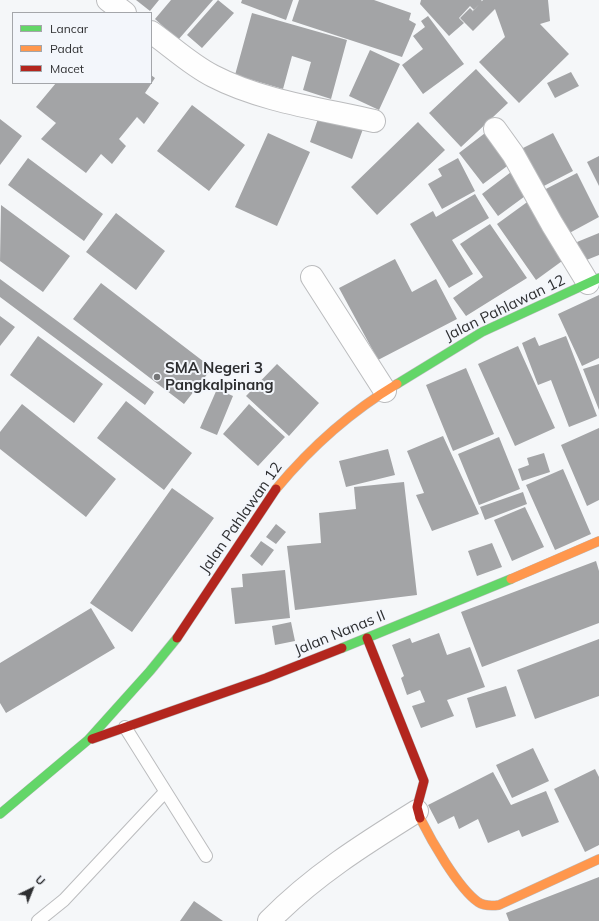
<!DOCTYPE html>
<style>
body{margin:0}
#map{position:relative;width:599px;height:921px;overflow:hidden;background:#f5f7f9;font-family:Mulish,sans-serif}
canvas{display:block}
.legend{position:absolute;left:12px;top:12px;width:140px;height:72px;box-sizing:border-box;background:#f3f6fb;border:1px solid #a4a6aa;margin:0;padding:5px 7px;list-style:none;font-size:12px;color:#2e2f31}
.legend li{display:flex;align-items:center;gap:8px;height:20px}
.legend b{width:20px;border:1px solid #a4a6aa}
.north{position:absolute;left:12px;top:869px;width:40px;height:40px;-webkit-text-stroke:3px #f3f6fb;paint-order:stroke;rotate:43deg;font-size:11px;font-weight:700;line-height:16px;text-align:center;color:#2e2f31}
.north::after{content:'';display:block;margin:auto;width:14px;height:18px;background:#2e2f31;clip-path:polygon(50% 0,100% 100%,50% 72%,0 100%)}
</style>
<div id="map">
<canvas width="599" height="921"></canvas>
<ul class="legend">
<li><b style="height:5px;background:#63d668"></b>Lancar</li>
<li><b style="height:5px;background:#ff974d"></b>Padat</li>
<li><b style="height:5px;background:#b3261e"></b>Macet</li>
</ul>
<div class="north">U</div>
</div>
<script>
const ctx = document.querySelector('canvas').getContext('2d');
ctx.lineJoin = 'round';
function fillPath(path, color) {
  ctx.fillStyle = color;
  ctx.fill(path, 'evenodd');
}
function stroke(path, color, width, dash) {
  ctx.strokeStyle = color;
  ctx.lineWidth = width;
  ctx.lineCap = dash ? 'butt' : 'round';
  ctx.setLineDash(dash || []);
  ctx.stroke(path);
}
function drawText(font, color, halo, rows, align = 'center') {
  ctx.font = font + ' Mulish,sans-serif';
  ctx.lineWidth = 4;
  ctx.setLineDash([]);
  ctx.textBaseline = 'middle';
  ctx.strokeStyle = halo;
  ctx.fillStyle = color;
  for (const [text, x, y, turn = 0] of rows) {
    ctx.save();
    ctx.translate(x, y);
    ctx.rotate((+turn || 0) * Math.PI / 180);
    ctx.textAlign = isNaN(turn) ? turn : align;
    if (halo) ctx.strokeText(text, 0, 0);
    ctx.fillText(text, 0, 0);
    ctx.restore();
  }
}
fillPath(new Path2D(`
 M136,0H159L150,11Z
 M171,0H213L178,40L155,19Z
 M218,0L234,13L202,48L187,35Z
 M242,0H293L286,20L241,3Z
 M299,0H374L411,13L409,20L416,24L402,57L292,21Z
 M421,0H481L482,1L474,10L470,6L459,18L464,23L449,36L420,4Z
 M483,0H548L550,21L540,24L569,54L519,103L479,62L505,37L495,9L473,31L460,18L470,8L473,11L471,13Z
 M252,13L347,40L331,99L303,90L311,62L292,56L283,89L235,75Z
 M428,16L464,64L423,94L402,65L423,49L413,36L425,27L421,21Z
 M370,50L400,64L379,110L349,96Z
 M476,69L508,103L461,147L429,113Z
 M571,72L579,86L555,98L547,83Z
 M151,75L155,78L145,93L159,103L144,124L137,117L119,139L126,146L112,164L101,154L86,173L41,139L56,123L36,107L56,83H151Z
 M192,105L245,145L209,191L157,151Z
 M320,113L363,129L352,159L310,142Z
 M0,119L22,136L0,165Z
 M418,122L445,150L377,215L351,187Z
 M489,130L514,161L483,184L459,153Z
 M268,133L310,152L277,226L235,207Z
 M553,133L573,171L538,189L517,151Z
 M599,156V186L587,162Z
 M28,158L103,214L84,241L8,185Z
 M458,158L475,191L442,209L428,184L442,176L438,169Z
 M515,169L532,191L498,216L482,194Z
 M577,173L599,217L562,237L538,193Z
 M475,194L489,218L452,240L473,274L449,288L410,224L433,211L436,217Z
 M530,200L569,256L536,280L497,224Z
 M1,205L70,256L43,292L0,261Z
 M116,213L165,251L136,290L86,252Z
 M490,224L527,278L466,316L453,298L483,277L460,244Z
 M599,233V255L584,261L577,242Z
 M395,259L412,292L436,279L457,319L378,360L339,288Z
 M0,279L154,392L145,405L0,297Z
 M101,283L212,368L184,404L73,319Z
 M599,295V358L582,366L558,314Z
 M0,316L15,327L0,346Z
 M38,336L103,384L74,423L10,375Z
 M566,336L597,416L569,427L551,380L538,385L522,343L535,337L539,346Z
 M518,346L555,428L515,446L478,364Z
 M277,364L319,403L289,436L246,396Z
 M599,364V410L583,369Z
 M466,368L494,434L453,451L426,385Z
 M217,389L233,396L217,435L200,428Z
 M126,401L192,453L164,490L97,438Z
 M22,404L116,479L86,517L0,449V432Z
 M249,404L285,437L258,466L223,434Z
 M599,428V500L587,506L561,445Z
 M443,436L479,514L432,531L416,495L424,493L407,451Z
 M499,437L520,489L479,505L458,454Z
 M388,449L395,475L346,487L339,461Z
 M544,453L550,472L522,481L518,469L529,465L527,458Z
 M563,469L591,534L555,550L526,485Z
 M404,482L417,595L295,610L287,546L321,543L319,513L356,509L354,487Z
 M172,488L214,518L132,632L90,603Z
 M523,492L527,504L485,520L480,507Z
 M525,507L544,547L512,561L494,520Z
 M276,524L286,532L276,544L266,537Z
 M261,541L274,550L262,566L250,556Z
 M492,543L502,567L477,576L468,551Z
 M596,561L599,571V623L482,667L461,612Z
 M285,570L290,618L235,624L231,588L243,587L242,574Z
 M91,608L115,648L6,713L0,703V663Z
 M291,622L295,641L275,645L272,626Z
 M439,633L447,655L470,647L485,687L447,700L454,716L421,728L412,706L425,702L420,690L407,695L401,678L404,676L392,645L410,638L412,643Z
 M599,639V696L535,719L517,670Z
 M506,686L516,716L476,728L467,698Z
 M533,748L549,781L512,798L496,765Z
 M595,769L599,777V845L585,852L554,789Z
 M493,772L511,805L546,791L559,822L522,837L519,830L488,843L478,819L459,829L454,816L438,824L428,805Z
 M599,877V921H509L506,913Z
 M194,901L223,921H180Z`), '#a3a4a6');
const lane = new Path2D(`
 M125,727L206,856
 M38,921L64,900L165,792`);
const street = new Path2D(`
 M108,0L125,13
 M151,32C171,46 191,65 213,76C261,101 322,109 374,121
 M495,129L513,154L552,224L588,283
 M312,277L385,391
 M269,921C313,876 364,844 417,811`);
const fast = new Path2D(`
 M397,384L482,332L599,278
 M342,648L511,579
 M0,814L88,740L150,671L177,638`);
const slow = new Path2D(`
 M276,489C311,447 350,412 397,384
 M511,579L599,541
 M420,818C431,840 458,888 478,902C484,906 492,906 499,905L599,859`);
const jam = new Path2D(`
 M177,638L276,489
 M367,638L424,781L417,807L420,818
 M92,739L266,678L342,648`);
stroke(lane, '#bbbcbe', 14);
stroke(street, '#bbbcbe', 24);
stroke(fast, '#bbbcbe', 10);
stroke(slow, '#bbbcbe', 10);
stroke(jam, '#bbbcbe', 10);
stroke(lane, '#fefefe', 12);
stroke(street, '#fefefe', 22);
stroke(fast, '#63d668', 9);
stroke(slow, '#ff974d', 9);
stroke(jam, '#b3261e', 9);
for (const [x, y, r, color] of [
 [157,377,4,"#747577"]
]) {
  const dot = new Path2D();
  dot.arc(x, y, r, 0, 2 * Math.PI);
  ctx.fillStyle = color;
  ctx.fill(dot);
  stroke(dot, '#f3f6fb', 1.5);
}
drawText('15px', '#2e2f31', '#f3f6fb', [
 ["Jalan Pahlawan 12",505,308,-26],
 ["Jalan Pahlawan 12",241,518,-55],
 ["Jalan Nanas II",340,633,-22]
]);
drawText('bold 15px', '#2e2f31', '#f3f6fb', [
 ["SMA Negeri 3",165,368],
 ["Pangkalpinang",165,385]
], 'left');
</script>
